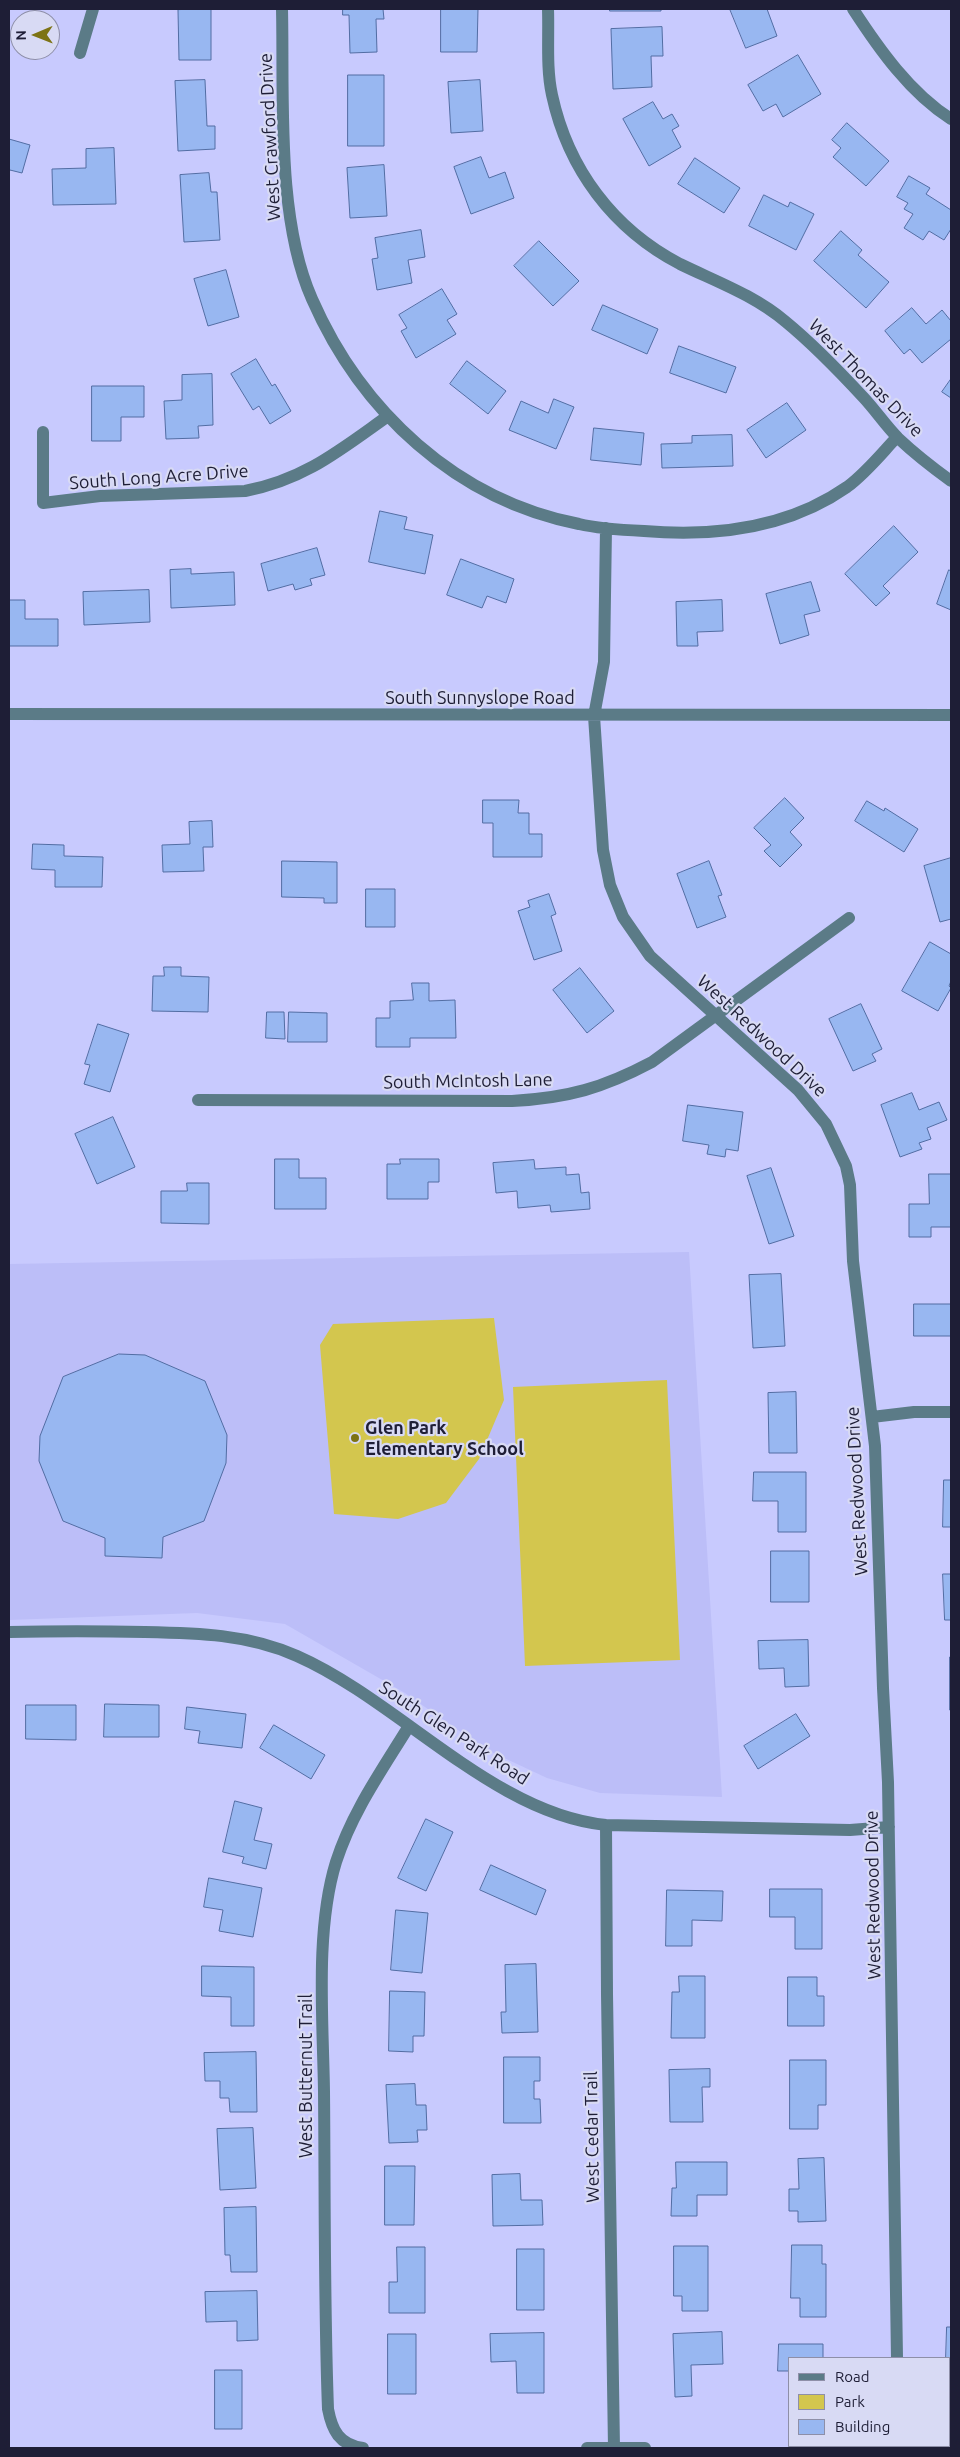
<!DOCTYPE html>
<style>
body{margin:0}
#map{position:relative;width:960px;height:2457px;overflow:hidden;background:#c8cafe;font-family:Ubuntu,sans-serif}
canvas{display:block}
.frame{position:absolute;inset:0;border:10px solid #1e1e36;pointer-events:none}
.legend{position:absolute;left:788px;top:2357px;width:162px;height:90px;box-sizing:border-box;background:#d8daf4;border:1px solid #8e8fa8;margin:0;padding:6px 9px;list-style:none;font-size:15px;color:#1e1e36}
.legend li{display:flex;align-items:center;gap:10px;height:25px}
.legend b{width:25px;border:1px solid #8e8fa8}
.north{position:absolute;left:10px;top:10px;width:50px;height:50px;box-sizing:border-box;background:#d8daf4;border:1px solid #8e8fa8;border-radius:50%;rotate:269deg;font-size:14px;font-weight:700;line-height:20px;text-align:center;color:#1e1e36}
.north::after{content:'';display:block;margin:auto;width:18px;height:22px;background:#7d7315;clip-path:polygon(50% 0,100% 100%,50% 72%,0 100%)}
</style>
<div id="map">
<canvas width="960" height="2457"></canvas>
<div class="frame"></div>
<ul class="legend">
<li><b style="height:6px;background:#5b7b87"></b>Road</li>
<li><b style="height:14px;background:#d3c64e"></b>Park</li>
<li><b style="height:14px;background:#98b7f1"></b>Building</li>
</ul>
<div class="north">N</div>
</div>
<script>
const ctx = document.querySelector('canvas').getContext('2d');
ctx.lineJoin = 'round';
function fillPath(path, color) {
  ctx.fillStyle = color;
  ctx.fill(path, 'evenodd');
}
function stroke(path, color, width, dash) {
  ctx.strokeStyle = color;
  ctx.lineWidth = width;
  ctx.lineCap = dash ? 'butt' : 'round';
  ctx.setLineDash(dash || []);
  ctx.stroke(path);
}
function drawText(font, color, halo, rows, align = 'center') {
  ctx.font = font + ' Ubuntu,sans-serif';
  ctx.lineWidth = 4.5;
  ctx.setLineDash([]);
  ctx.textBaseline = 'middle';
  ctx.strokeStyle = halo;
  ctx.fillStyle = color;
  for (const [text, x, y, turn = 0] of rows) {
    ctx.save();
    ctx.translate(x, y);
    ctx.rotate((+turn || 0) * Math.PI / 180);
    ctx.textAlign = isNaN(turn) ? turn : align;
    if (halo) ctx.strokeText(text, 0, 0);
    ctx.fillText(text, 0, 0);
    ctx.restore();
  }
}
fillPath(new Path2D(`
 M689,1252L722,1797L600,1793L547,1778L485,1749L405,1693L285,1624L197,1613L9,1620V1264Z`), '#bcbef8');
fillPath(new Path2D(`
 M494,1318L504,1400L479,1459L446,1503L398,1519L334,1514L320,1345L333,1324Z
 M667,1380L680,1660L525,1666L513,1387Z`), '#d3c64e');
const building = new Path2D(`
 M211,9V60H179L178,10Z
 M343,9H383L384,19H376L377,52L350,53L349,15H343Z
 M441,9H478L477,52H441Z
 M610,9H661V11H610Z
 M730,9H767L777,36L746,48Z
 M662,27L663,56H651L652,87L613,89L611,29Z
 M798,55L821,94L783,117L776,104L763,111L748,85Z
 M348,75H384V146H348Z
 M205,80L207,126H215V149L178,151L175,81Z
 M480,80L483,131L451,133L448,82Z
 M653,102L663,119L672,114L679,126L672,130L681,147L649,166L623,119Z
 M847,123L889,161L866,186L833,157L841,148L832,140Z
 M9,139L30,145L22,173L10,170L9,172Z
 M114,148L116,204L53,205L52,169L86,168V149Z
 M481,157L489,178L505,172L514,198L471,214L454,167Z
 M695,158L740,188L724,213L678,184Z
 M384,165L387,216L350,218L347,168Z
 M209,173L211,192H217L220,240L184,242L180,175Z
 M909,176L930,188L926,194L951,210V229L944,240L929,231L923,240L904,228L913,214L904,209L908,203L897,197Z
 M764,195L788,207L790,202L814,214L796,250L749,226Z
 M421,230L425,257L408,260L412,283L377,290L372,259L378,258L375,238Z
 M841,231L862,250L858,255L889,282L866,308L814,261Z
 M539,241L579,281L553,306L514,266Z
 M226,270L239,317L208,326L194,279Z
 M442,289L457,314L447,320L456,334L416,358L401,331L407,328L399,315Z
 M603,305L658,329L647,354L592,330Z
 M912,308L926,324L942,310L951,321V339L922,363L910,349L904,354L885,331Z
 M679,346L736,367L726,393L670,373Z
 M256,359L272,386L275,384L291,411L270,424L259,406L253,410L231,374Z
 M467,361L506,391L488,414L450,384Z
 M212,374L213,425L198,426L199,438L166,439L164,401L182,400V375Z
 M951,379V398L942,392Z
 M92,386H144V417H121V441H92Z
 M554,399L574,407L556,449L509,430L521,401L548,413Z
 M787,403L806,430L766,458L747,430Z
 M594,428L644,433L641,465L591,460Z
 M732,435L733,466L662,468L661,444L692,443V436Z
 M380,511L407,517L404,529L433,535L425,574L369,562Z
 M894,526L918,552L883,586L890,593L876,606L845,574Z
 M317,548L325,575L310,579L312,585L295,590L293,584L268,591L261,564Z
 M461,559L514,579L506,603L487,596L482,608L447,595Z
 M191,569V574L234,572L235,605L171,608L170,570Z
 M949,570L951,571V610L937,604Z
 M811,582L820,611L804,615L809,635L780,644L766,594Z
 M149,590L150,622L84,625L83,592Z
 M9,600H25V619H58V646H9Z
 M722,600L723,631L697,632L698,646H677L676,602Z
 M785,798L804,818L790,832L802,845L780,867L764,851L771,845L754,828Z
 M483,800H519L518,813H529V834H542V857H493V823H483Z
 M867,801L884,811L885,808L918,829L904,852L855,821Z
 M212,821L213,847H203L204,871L163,872L162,845L190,844L189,822Z
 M33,844L64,845V856L103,857L102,887H55V870L32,869Z
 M951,858V919L940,922L924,866Z
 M282,861L337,862V903H324V898L282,897Z
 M709,861L722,895L718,896L726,917L697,928L677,874Z
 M366,889H395V927H366Z
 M549,894L556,914L551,916L562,951L534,960L518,911L530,907L528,901Z
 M930,942L951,954V981L949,986L951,988L938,1011L902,991Z
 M164,967H181V976L209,977L208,1012L152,1011L153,976H164Z
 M580,968L614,1011L587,1033L553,990Z
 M412,983H429V1001L455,1000L456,1038H410V1047H376V1018H390V1001L413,1000Z
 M861,1004L882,1049L872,1054L876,1061L853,1071L829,1019Z
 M267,1012H284L285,1039L266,1038Z
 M289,1012L327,1013V1042H288Z
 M98,1024L129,1034L110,1092L84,1084L90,1065L85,1064Z
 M912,1093L919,1110L939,1102L947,1120L927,1128L931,1139L919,1143L922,1149L900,1157L881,1105Z
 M688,1105L743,1112L738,1151L726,1149L725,1157L707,1154L709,1145L683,1141Z
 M113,1117L135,1167L97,1184L75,1134Z
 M275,1159H299V1178H326V1209H275Z
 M400,1159H439V1182H428V1199H387V1164H400Z
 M534,1160L535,1169L566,1167V1175L579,1174L581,1193L589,1192L590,1209L551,1212L550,1205L518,1208L517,1191L496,1193L493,1163Z
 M771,1168L794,1236L769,1244L747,1176Z
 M929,1174H951V1227H931V1237H909V1204H929Z
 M187,1183H209V1224L161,1223V1191H187Z
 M781,1274L785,1346L753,1348L749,1275Z
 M914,1304H951V1336H914Z
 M119,1354L145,1355L205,1381L227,1435L226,1463L204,1521L163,1537L162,1558L105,1556V1538L63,1521L39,1461L40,1436L63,1377Z
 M796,1392L797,1453H769L768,1393Z
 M754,1472H806V1532H778V1501H753Z
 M944,1480H951V1527H943Z
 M771,1551H809V1602H771Z
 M943,1574H951V1620H945Z
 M808,1640L809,1686L785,1687L784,1668L759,1669L758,1641Z
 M950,1657H951V1710H950Z
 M105,1704L159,1705V1737H104Z
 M26,1705H76V1740L26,1739Z
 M187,1707L246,1714L242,1748L198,1743L200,1731L185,1729Z
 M796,1714L810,1736L758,1769L744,1746Z
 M274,1725L325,1755L311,1779L260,1748Z
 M235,1801L262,1808L254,1840L272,1844L266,1869L242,1863L244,1857L223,1852Z
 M426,1819L453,1832L426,1891L398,1878Z
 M491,1865L546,1890L536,1915L480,1890Z
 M209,1878L262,1888L253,1937L219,1931L223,1910L204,1907Z
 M770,1889H822V1949H795V1917H770Z
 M667,1890L723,1891L722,1921L692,1920V1946H666Z
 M396,1910L428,1913L422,1973L391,1970Z
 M536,1964L538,2032L502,2033L501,2012H506L505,1965Z
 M202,1966L254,1967V2026H231V1997L202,1996Z
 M679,1976H705V2038H671L672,1992H679Z
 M788,1977H817V1996H824V2026H788Z
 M390,1991L425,1992L424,2036H413V2052L389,2051Z
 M256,2052L257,2112H230L229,2098H220V2081H205L204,2053Z
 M504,2057H540V2081H534V2099H540L541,2123H504Z
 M790,2060H826V2105H818V2129H790Z
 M710,2069V2087H702L703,2122H670L669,2070Z
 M415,2084L416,2105H426L427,2130H417L418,2142L389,2143L386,2085Z
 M253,2128L256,2188L220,2190L217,2129Z
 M824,2158L826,2221L798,2222V2211H789V2189H799L798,2159Z
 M676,2162H727V2195H697V2216H671L672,2188H676Z
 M385,2166H415L414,2225H385Z
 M520,2174L521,2200H542L543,2225L493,2226L492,2175Z
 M256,2207L257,2272H231L230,2255H225L224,2208Z
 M792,2245H822V2264H826V2317H800V2298H791Z
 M674,2246H708V2311H682V2296H674Z
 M397,2247H425V2313H389V2282H397Z
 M517,2249H544V2310H517Z
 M257,2291L258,2340L237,2341V2321L206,2322L205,2292Z
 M947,2327H951V2383H949V2358H946Z
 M722,2332L723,2364L691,2365L692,2396L675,2397L673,2334Z
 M544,2333V2393H517L516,2361L491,2362L490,2334Z
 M388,2334H416V2394H388Z
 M779,2344H823V2358H789V2371H778Z
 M215,2370H242V2429H215Z`);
fillPath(building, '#98b7f1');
stroke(building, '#526da3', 1);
stroke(new Path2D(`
 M282,9C284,97 276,218 312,299C361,411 456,500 579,524C600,529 622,530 644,531C715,537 787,529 847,487C866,473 881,454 897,437
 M548,9C549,37 546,68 552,95C568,169 613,229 680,264C717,282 754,295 786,322C814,345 839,371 864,398C876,411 886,426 898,438C915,454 933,468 951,481
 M853,9C879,49 910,93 951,119
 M80,53L93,9
 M43,432V503L100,496L245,491C304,480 340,450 388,416
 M606,528L604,662L594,716L603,850L610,885L623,917L650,956L798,1090L826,1124L846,1166L850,1185L853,1261L875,1446L883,1688L888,1782L897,2358
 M9,714L951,715
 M198,1100L512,1101C568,1098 603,1088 652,1062L849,918
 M872,1417L914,1412H951
 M9,1632C54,1631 100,1631 145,1632C197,1633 248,1634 297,1656C399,1701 494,1814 606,1825L850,1830L889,1827
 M606,1825L607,1994L614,2448
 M363,2448C339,2445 332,2430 328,2409C324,2303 325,2197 324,2091C323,2020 315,1930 336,1862C352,1812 382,1770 409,1726
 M587,2448H645
 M875,2448H951`), '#5b7b87', 12);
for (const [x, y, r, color] of [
 [355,1438,5,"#7d7315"]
]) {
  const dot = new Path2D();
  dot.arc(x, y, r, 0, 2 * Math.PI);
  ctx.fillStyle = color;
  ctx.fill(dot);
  stroke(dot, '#d8daf4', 2);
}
drawText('18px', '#1e1e36', '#d8daf4', [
 ["West Crawford Drive",270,137,-93],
 ["West Thomas Drive",866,378,46],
 ["South Long Acre Drive",159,477,-4],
 ["South Sunnyslope Road",480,698],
 ["West Redwood Drive",762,1036,43],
 ["South McIntosh Lane",468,1081,-1],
 ["West Redwood Drive",857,1491,-93],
 ["South Glen Park Road",454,1733,33],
 ["West Redwood Drive",873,1895,-91],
 ["West Butternut Trail",306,2076,-90],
 ["West Cedar Trail",592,2137,-91]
]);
drawText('bold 18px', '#1e1e36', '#d8daf4', [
 ["Glen Park",365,1428],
 ["Elementary School",365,1449]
], 'left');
</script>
